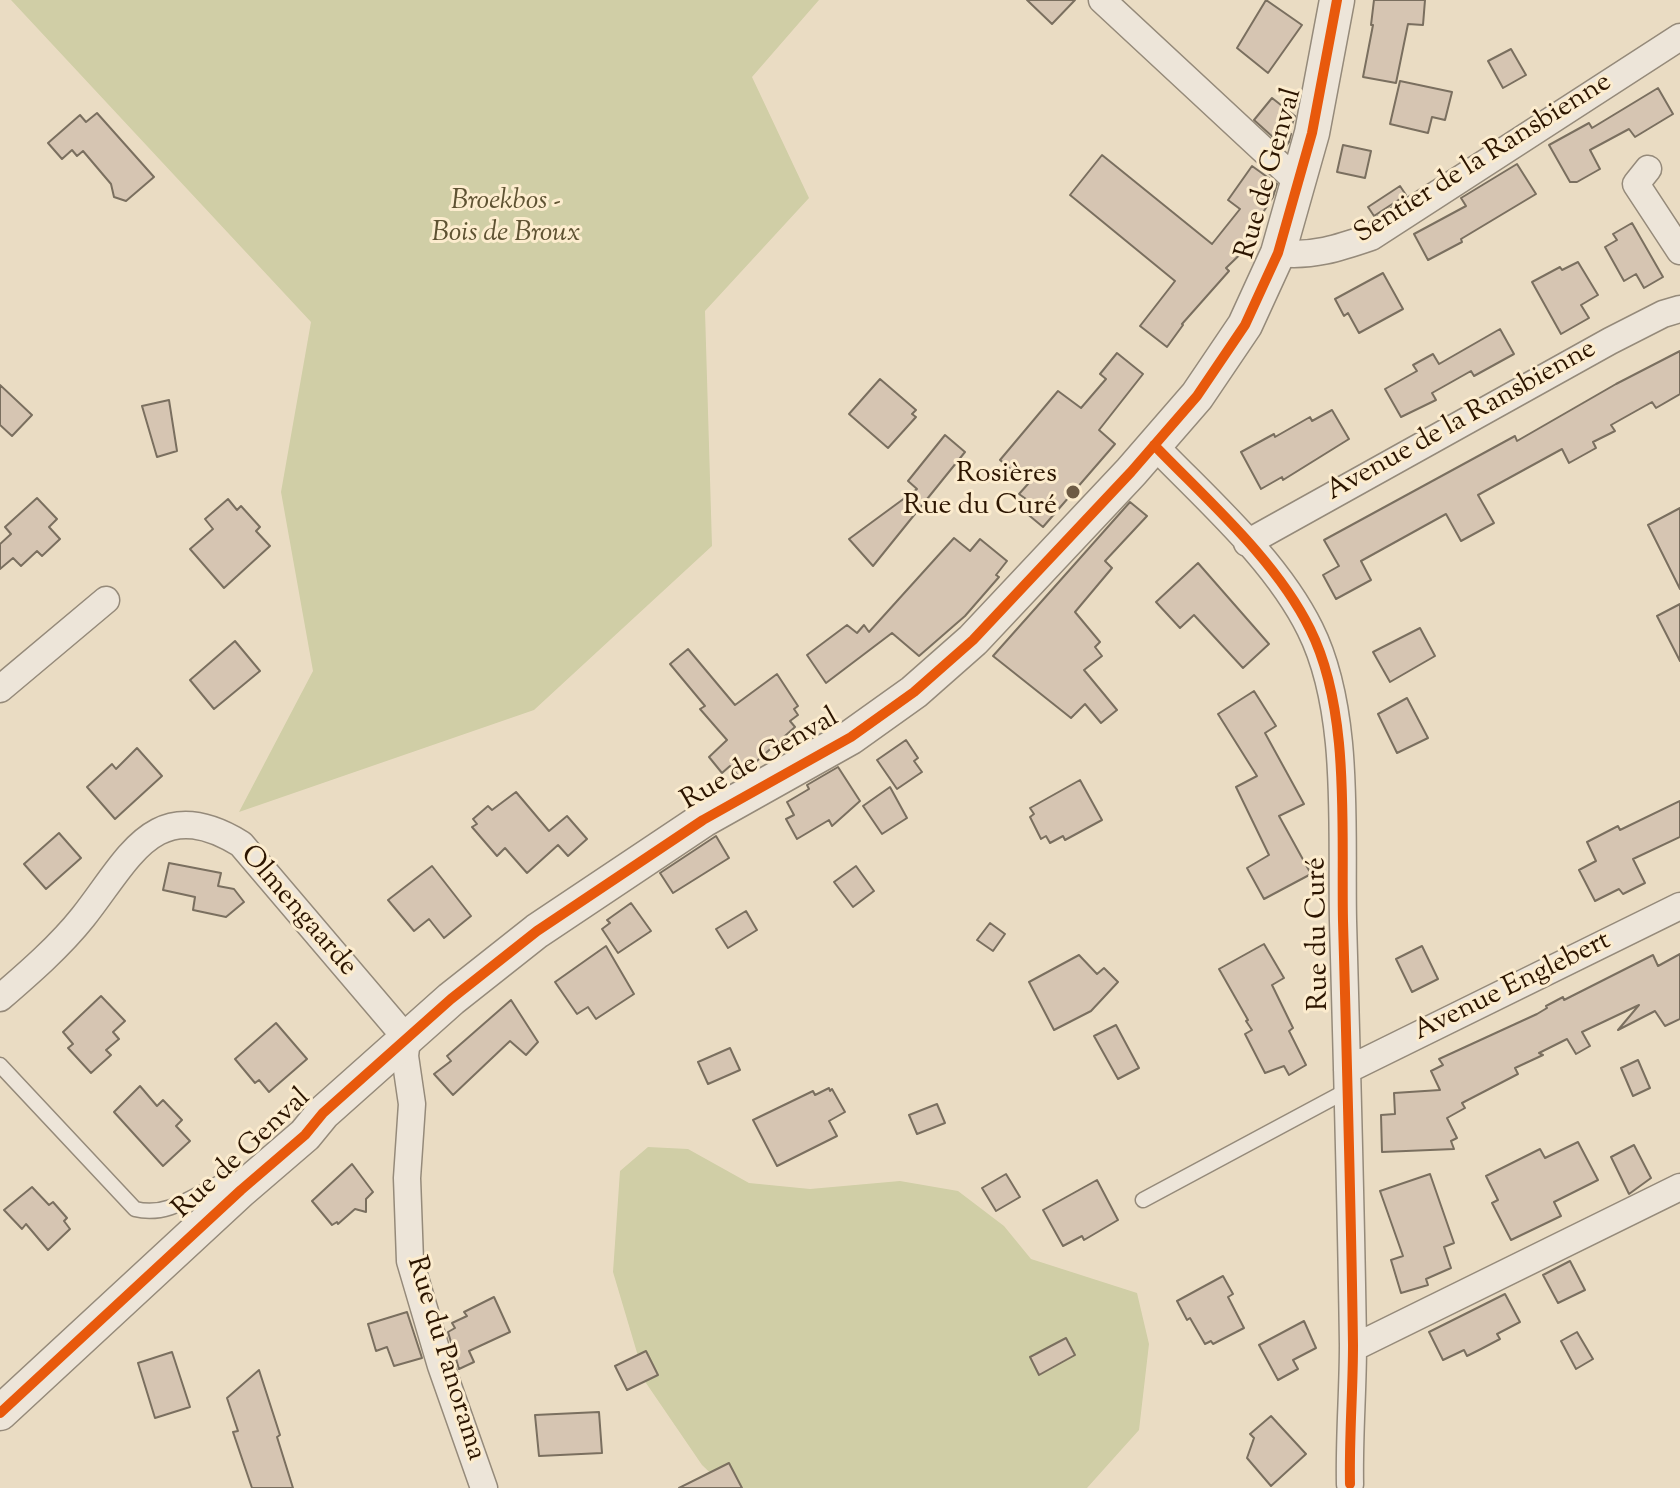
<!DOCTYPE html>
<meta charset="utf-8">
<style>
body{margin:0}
canvas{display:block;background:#eadcc3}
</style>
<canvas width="1680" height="1488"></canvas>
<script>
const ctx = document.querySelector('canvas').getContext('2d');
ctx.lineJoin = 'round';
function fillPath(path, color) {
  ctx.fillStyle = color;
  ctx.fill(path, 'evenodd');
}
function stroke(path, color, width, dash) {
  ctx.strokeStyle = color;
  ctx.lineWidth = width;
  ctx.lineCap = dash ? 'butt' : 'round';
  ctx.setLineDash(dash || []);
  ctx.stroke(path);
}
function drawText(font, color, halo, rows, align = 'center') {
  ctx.font = font + ' "Sorts Mill Goudy",serif';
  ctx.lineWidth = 6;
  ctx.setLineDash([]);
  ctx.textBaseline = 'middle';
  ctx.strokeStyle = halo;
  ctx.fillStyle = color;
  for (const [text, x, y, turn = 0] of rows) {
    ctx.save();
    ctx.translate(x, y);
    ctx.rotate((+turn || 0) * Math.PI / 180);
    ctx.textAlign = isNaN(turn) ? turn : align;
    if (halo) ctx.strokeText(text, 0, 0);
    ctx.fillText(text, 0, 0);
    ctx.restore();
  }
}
fillPath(new Path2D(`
 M11,0H819L752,77L809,198L705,311L712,546L534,710L239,812L313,671L281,492L311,322Z
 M648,1147L688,1149L749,1183L810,1189L900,1181L958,1191L1004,1226L1031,1259L1137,1293L1149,1344L1139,1430L1087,1488H726L702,1465L646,1383L613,1272L620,1171Z`), '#d0cea6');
const building = new Path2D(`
 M1027,0H1075L1052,24Z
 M1266,0L1302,25L1268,73L1237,48Z
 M1374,0H1425L1423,25L1408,24L1396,83L1363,77L1373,25H1371Z
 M1511,49L1526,75L1503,88L1488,61Z
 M1400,81L1452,92L1445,120L1432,117L1428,133L1390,124Z
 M1658,88L1673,114L1635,137L1629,129L1590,150L1600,169L1577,182H1570L1549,145L1589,123L1592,128Z
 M1272,98L1295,116L1289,133L1291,134L1289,142L1285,148L1254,120Z
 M97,113L154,177L126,201L114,197L111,184L83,151L77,156L72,150L62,159L48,143L80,115L86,122Z
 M1343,145L1371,151L1365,178L1337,172Z
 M1102,155L1212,244L1240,209L1228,200L1252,166L1277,184L1273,197L1251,231L1258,237L1226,268L1229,271L1182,324L1183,325L1167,347L1140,326L1175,281L1070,195Z
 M1517,164L1536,194L1461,239L1462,242L1428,260L1414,234L1466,206L1461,198Z
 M1400,186L1406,195L1374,216L1368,207Z
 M1632,223L1663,277L1644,288L1636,274L1624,281L1605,247L1617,240L1613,234Z
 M1578,262L1598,295L1581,305L1589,318L1561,334L1532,282L1560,267L1562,270Z
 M1383,273L1403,309L1359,333L1348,313L1344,316L1335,299Z
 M1500,329L1514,354L1474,376L1471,371L1432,393L1436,400L1401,417L1385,389L1417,371L1413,365L1433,354L1439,364Z
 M1680,351V394L1656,408L1652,402L1611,425L1615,431L1593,442L1596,448L1569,463L1562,449L1478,495L1494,523L1461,541L1446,514L1361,561L1371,580L1336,599L1323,575L1339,566L1324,540L1515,436L1517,441L1616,384Z
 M1117,353L1143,374L1099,430L1115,444L1043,527L1019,507L1026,499L1019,494L1028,484L1000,460L1058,391L1081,408L1106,379L1100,374Z
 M880,379L916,410L912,414L916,417L888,448L849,414Z
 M0,385L32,415L12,436L0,425Z
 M169,400L177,451L157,457L142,406Z
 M1332,410L1349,439L1283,480L1282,477L1261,489L1241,452L1274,434L1275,437L1310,417L1312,421Z
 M945,435L965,452L873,566L849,539L917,489L908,481Z
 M37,498L57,519L49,527L60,539L42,556L37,551L21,566L13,558L0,569V544L11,534L5,527Z
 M228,499L237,510L241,506L260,527L256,531L270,546L224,588L190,549L213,529L205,519Z
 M1130,502L1147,516L1105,561L1112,568L1075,612L1100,642L1095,647L1102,656L1084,670L1117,710L1101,723L1085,704L1071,718L993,656Z
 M1680,508V589L1648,525Z
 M954,538L970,551L980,539L1007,561L996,575L999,577L965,616L919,656L892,633L826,683L807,655L847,625L857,633L864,625L869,632Z
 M1198,563L1269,644L1243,668L1194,615L1180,628L1156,602Z
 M1680,604V661L1657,616Z
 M1420,628L1435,656L1390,682L1373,652Z
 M235,641L260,671L214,709L190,680Z
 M688,649L735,705L777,674L798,706L794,709L798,715L790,721L795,727L739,777L730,766L722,773L709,757L727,740L700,709L705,706L670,664Z
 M1254,691L1276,726L1265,733L1304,804L1279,816L1311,874L1264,899L1247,868L1269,855L1236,787L1257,776L1218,714Z
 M1407,698L1428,738L1397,753L1378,714Z
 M906,740L918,758L914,761L922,772L897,789L877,760Z
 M137,748L162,776L115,819L87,787L112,764L116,769Z
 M838,767L860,801L832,826L829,820L797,839L786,819L794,815L787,802L809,789L807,785Z
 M1080,780L1102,820L1065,840L1063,836L1050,843L1046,836L1041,839L1030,817L1034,814L1030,808Z
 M890,787L907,818L882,834L863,806Z
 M516,792L549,831L567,816L587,839L568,856L558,845L527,873L505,848L497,856L472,827L477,824L473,819L488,806L492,810Z
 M1680,801V837L1633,859L1645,883L1623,894L1619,889L1595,901L1579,870L1596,861L1587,842L1618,826L1620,830Z
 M59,833L81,858L46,889L24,864Z
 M716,836L729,858L673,893L660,873Z
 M169,863L221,873L218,886L234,889L244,902L226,917L193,910L195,897L163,890Z
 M432,866L471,916L444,938L429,919L414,931L388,900Z
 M856,866L874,891L853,907L834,882Z
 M631,903L651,931L618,953L602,929L610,923L607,920Z
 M746,911L757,930L728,948L716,929Z
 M990,923L1005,934L993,951L977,940Z
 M1264,944L1284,978L1272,985L1293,1028L1289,1031L1306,1065L1289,1075L1284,1066L1265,1073L1245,1034L1252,1030L1246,1021L1248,1020L1219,969Z
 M606,946L634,994L596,1019L588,1007L577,1014L555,982Z
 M1422,946L1438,979L1412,992L1396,959Z
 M1680,954V1019L1665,1026L1655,1011L1618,1030L1639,1005L1582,1032L1590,1046L1576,1054L1567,1039L1539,1053L1543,1055L1515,1068L1518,1074L1462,1103L1465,1108L1447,1118L1457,1138L1451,1141L1454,1149L1382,1152L1381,1115L1395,1114L1394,1093L1440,1090L1431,1071L1443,1065L1439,1059L1537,1014L1547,1008L1546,1006L1563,997L1564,1000L1653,955L1658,966Z
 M1079,955L1097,974L1104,968L1118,982L1091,1011L1054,1030L1029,982Z
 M101,996L125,1021L113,1032L119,1039L106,1050L111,1055L91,1073L68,1048L73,1044L63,1032Z
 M511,1000L538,1042L526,1055L510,1041L453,1095L434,1074L451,1061L447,1056Z
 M276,1023L307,1059L269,1092L259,1080L255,1083L235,1059Z
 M1116,1025L1139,1068L1118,1079L1094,1036Z
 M730,1048L740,1070L708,1084L698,1062Z
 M1638,1060L1650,1088L1633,1096L1621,1068Z
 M140,1086L157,1106L163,1100L182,1120L176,1126L190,1141L163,1166L114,1112Z
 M829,1088L830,1091L832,1089L845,1112L829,1121L837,1136L777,1166L753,1120L813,1091L815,1095Z
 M937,1104L945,1123L917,1134L909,1115Z
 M1578,1142L1598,1180L1554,1202L1561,1216L1511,1240L1492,1203L1498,1200L1486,1176L1540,1149L1545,1158Z
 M1634,1145L1651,1178L1629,1194L1611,1157Z
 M352,1164L373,1192L366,1199V1212L355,1209L338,1224L337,1222L332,1225L312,1201Z
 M1006,1174L1020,1197L996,1211L982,1188Z
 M1430,1174L1454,1243L1444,1247L1451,1268L1426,1279L1428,1285L1401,1293L1391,1260L1403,1256L1380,1191Z
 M1097,1180L1118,1220L1084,1240L1082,1236L1063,1246L1043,1210Z
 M32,1187L49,1205L53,1202L67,1218L64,1221L70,1229L48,1250L26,1224L22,1229L4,1210Z
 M1570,1261L1585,1290L1558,1303L1543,1275Z
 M1223,1276L1233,1294L1228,1297L1244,1328L1213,1344L1211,1341L1205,1344L1190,1318L1187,1320L1177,1301Z
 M1505,1294L1520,1322L1497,1334L1500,1339L1481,1349L1467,1356L1464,1350L1443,1360L1429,1332Z
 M494,1297L510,1332L469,1351L474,1362L459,1369L448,1332L455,1328L452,1323L467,1316L464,1312Z
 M407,1312L422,1358L394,1366L387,1347L376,1351L368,1324Z
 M1304,1321L1316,1348L1293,1360L1298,1369L1278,1380L1259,1345Z
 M1577,1332L1593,1359L1576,1369L1561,1341Z
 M1066,1338L1075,1355L1039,1375L1030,1357Z
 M646,1351L658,1375L627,1390L615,1366Z
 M172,1352L190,1407L155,1418L138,1363Z
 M259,1370L280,1435L277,1437L293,1488H252L233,1432L238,1431L227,1398Z
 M599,1412L602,1453L539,1456L535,1415Z
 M1271,1416L1306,1454L1271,1486L1247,1458L1254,1438L1250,1434Z
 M729,1463L742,1488H679Z`);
fillPath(building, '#d6c5b2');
stroke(building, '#7a6f5f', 2);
const service = new Path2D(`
 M0,1065L135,1209C170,1218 197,1192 228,1179L241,1190
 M1143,1200L1348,1090`);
const minor = new Path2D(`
 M1102,0L1299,183
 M1648,169L1636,184L1680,251
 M1278,253C1312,257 1339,248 1371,237L1680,37
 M1154,445C1207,500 1276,560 1310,629C1351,711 1341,830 1343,921C1347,1062 1351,1203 1353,1345C1353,1391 1349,1437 1350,1484
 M1247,543L1610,341L1663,314L1680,309
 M0,689L106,600
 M0,998C29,973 60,946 83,917C129,859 155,791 241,844L407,1039L405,1056L412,1104L407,1178L410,1261L441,1366L484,1488
 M1347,1070L1680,906
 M1353,1348L1680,1187`);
const tertiary = new Path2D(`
 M0,1413L241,1190L305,1135L323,1113L451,999L537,931L703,820L851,737L914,692L973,640L1131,472L1197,396L1245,325L1278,253L1312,133L1337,0`);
stroke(service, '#958a7a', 17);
stroke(minor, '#958a7a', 29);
stroke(tertiary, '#958a7a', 37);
stroke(service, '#ede5d9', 14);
stroke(minor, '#ede5d9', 26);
stroke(tertiary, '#ede5d9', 34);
stroke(new Path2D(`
 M1154,445C1207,500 1276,560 1310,629C1351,711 1341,830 1343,921C1347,1062 1351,1203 1353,1345C1353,1391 1349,1437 1350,1484
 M0,1413L241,1190L305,1135L323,1113L451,999L537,931L703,820L851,737L914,692L973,640L1131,472L1197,396L1245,325L1278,253L1312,133L1337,0`), '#e8590c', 10);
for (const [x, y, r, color] of [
 [1073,492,8,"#6e5b44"]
]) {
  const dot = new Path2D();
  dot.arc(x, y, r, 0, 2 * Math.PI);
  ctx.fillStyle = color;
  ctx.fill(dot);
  stroke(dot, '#fcecce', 3);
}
drawText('28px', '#2c1500', '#fcecce', [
 ["Sentier de la Ransbienne",1484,160,-32],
 ["Rue de Genval",1271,174,-74],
 ["Avenue de la Ransbienne",1462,422,-29],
 ["Rue de Genval",761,761,-30],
 ["Olmengaarde",297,912,49],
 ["Rue du Curé",1320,934,-91],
 ["Avenue Englebert",1513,988,-26],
 ["Rue de Genval",243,1155,-43],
 ["Rue du Panorama",444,1359,73]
]);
drawText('italic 28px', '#5e5232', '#fcecce', [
 ["Broekbos -",506,203],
 ["Bois de Broux",506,235]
]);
drawText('28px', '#2c1500', '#fcecce', [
 ["Rosières",1057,476],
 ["Rue du Curé",1057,508]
], 'right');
</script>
